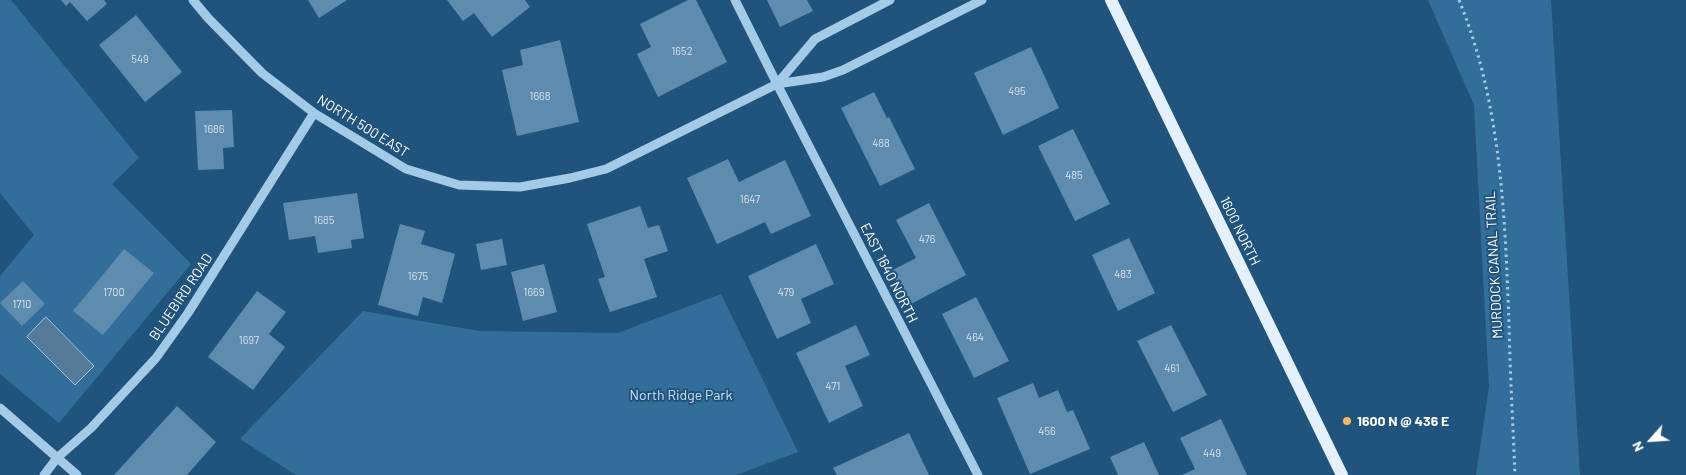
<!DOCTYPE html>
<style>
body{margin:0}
#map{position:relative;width:1686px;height:475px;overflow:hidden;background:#20547c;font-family:Barlow,sans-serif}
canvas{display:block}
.north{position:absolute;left:1626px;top:415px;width:50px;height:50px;-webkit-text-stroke:4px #20547c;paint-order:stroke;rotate:244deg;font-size:14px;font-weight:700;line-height:20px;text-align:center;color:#fff}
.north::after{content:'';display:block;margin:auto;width:18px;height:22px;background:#fff;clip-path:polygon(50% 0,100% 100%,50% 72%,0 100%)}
</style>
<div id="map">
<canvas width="1686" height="475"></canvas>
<div class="north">N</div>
</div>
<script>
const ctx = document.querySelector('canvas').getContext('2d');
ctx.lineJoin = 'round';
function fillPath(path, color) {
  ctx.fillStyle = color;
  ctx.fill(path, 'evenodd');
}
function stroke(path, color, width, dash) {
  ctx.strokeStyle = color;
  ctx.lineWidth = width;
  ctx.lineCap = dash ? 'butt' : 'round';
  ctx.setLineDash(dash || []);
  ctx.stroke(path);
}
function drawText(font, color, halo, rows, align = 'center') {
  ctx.font = font + ' Barlow,sans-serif';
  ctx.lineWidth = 4;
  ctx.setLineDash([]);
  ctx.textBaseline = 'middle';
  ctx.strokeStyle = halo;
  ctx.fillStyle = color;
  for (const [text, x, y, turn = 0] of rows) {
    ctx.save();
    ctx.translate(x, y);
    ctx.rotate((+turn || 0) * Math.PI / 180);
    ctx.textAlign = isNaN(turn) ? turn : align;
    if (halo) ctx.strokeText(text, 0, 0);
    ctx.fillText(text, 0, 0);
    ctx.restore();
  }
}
fillPath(new Path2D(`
 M0,0H11L139,158L112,184L191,264L59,423L0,374V276L34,235L0,193Z
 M1428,0H1551L1580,475H1476L1489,387L1474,105Z
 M721,294L798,452L736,475H296L240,439L363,311L479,331L618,333Z`), '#336e9a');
const water = new Path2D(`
 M46,317L94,366L75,385L27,337Z`);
fillPath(water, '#557b98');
stroke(water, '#97c6e8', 1);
fillPath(new Path2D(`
 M61,0H104L107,4L87,21L70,2L66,6Z
 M308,0H347L319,18Z
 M447,0H525L530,7L492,37L474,13L463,21Z
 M688,0H696L727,62L658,97L637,54L651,47L640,24Z
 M767,0H807L813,11L780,27Z
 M136,15L182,72L145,102L99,45Z
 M560,40L579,122L517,136L502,70L523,65L520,50Z
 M1031,47L1059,108L1003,135L974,73Z
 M874,92L887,118L889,117L915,169L880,186L841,108Z
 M232,110L234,147L223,148L224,169L198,170L195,111Z
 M1073,129L1110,204L1075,221L1038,146Z
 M728,159L739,182L785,160L811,216L771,234L765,222L717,244L687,178Z
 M357,193L364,238L351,240L352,248L318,253L315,236L289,240L283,203Z
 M929,203L966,275L909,305L891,271L916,258L896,220Z
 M640,206L648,228L659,225L668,251L644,259L657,297L610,312L598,279L605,277L587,224Z
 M400,224L425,231L421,244L455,254L442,303L423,297L418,316L378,305Z
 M1129,238L1155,293L1118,311L1092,255Z
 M502,239L507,265L481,270L476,244Z
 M816,244L834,284L801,299L811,323L777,339L748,276Z
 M124,249L154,273L103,335L73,311Z
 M544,264L557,312L523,321L511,272Z
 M23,281L45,304L22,326L0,303Z
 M257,291L286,312L269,334L285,347L253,390L208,357Z
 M976,297L1009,361L974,378L942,314Z
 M856,325L870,355L845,366L863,406L829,423L796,353Z
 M1171,325L1207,395L1173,412L1137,341Z
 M1033,383L1039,398L1058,390L1067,412L1073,410L1090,449L1030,474L997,398Z
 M177,406L216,442L187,475H114Z
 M1221,419L1247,475H1182L1195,469L1180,438Z
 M909,433L929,475H837L833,468Z
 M1144,442L1159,475H1118L1110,457Z`), '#5e8caf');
stroke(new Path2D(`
 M1459,0C1501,102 1505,215 1509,324C1510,374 1513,425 1515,475`), '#a3cae6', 3, [2.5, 4]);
stroke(new Path2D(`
 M193,0L208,18L262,73L314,113L406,169L459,185L520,187L570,178L606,169L777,84L823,77L843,70L982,0
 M735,0L777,84L978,475
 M777,84L815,39L890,0
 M0,408L77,475
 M44,475L57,458L91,428L156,358L188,313L314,113`), '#a3cae6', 9);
stroke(new Path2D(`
 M1111,0L1342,475`), '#e4f1fd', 12);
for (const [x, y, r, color] of [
 [1347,421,5,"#f3b864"]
]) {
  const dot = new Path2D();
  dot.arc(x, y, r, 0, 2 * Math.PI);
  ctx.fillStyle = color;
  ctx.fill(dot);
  stroke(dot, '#20547c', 2);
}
drawText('11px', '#d7e2eb', null, [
 ["1652",682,51],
 ["549",140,59],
 ["495",1017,91],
 ["1668",540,96],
 ["1686",214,129],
 ["488",881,143],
 ["485",1074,175],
 ["1647",750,199],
 ["1685",324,220],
 ["476",927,239],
 ["483",1123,274],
 ["1675",418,276],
 ["1700",114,292],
 ["1669",534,292],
 ["479",786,292],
 ["1710",22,304],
 ["464",975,337],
 ["1697",249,340],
 ["461",1172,368],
 ["471",833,386],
 ["456",1047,431],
 ["449",1212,453]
]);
drawText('14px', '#fff', '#20547c', [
 ["NORTH 500 EAST",363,126,32],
 ["1600 NORTH",1240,231,64],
 ["MURDOCK CANAL TRAIL",1494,265,-93],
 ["EAST 1640 NORTH",889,273,63],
 ["BLUEBIRD ROAD",181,297,-56]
]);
drawText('14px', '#c7e1f5', '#20547c', [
 ["North Ridge Park",681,395]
]);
drawText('bold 14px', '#fff', '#20547c', [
 ["1600 N @ 436 E",1357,421]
], 'left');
</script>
